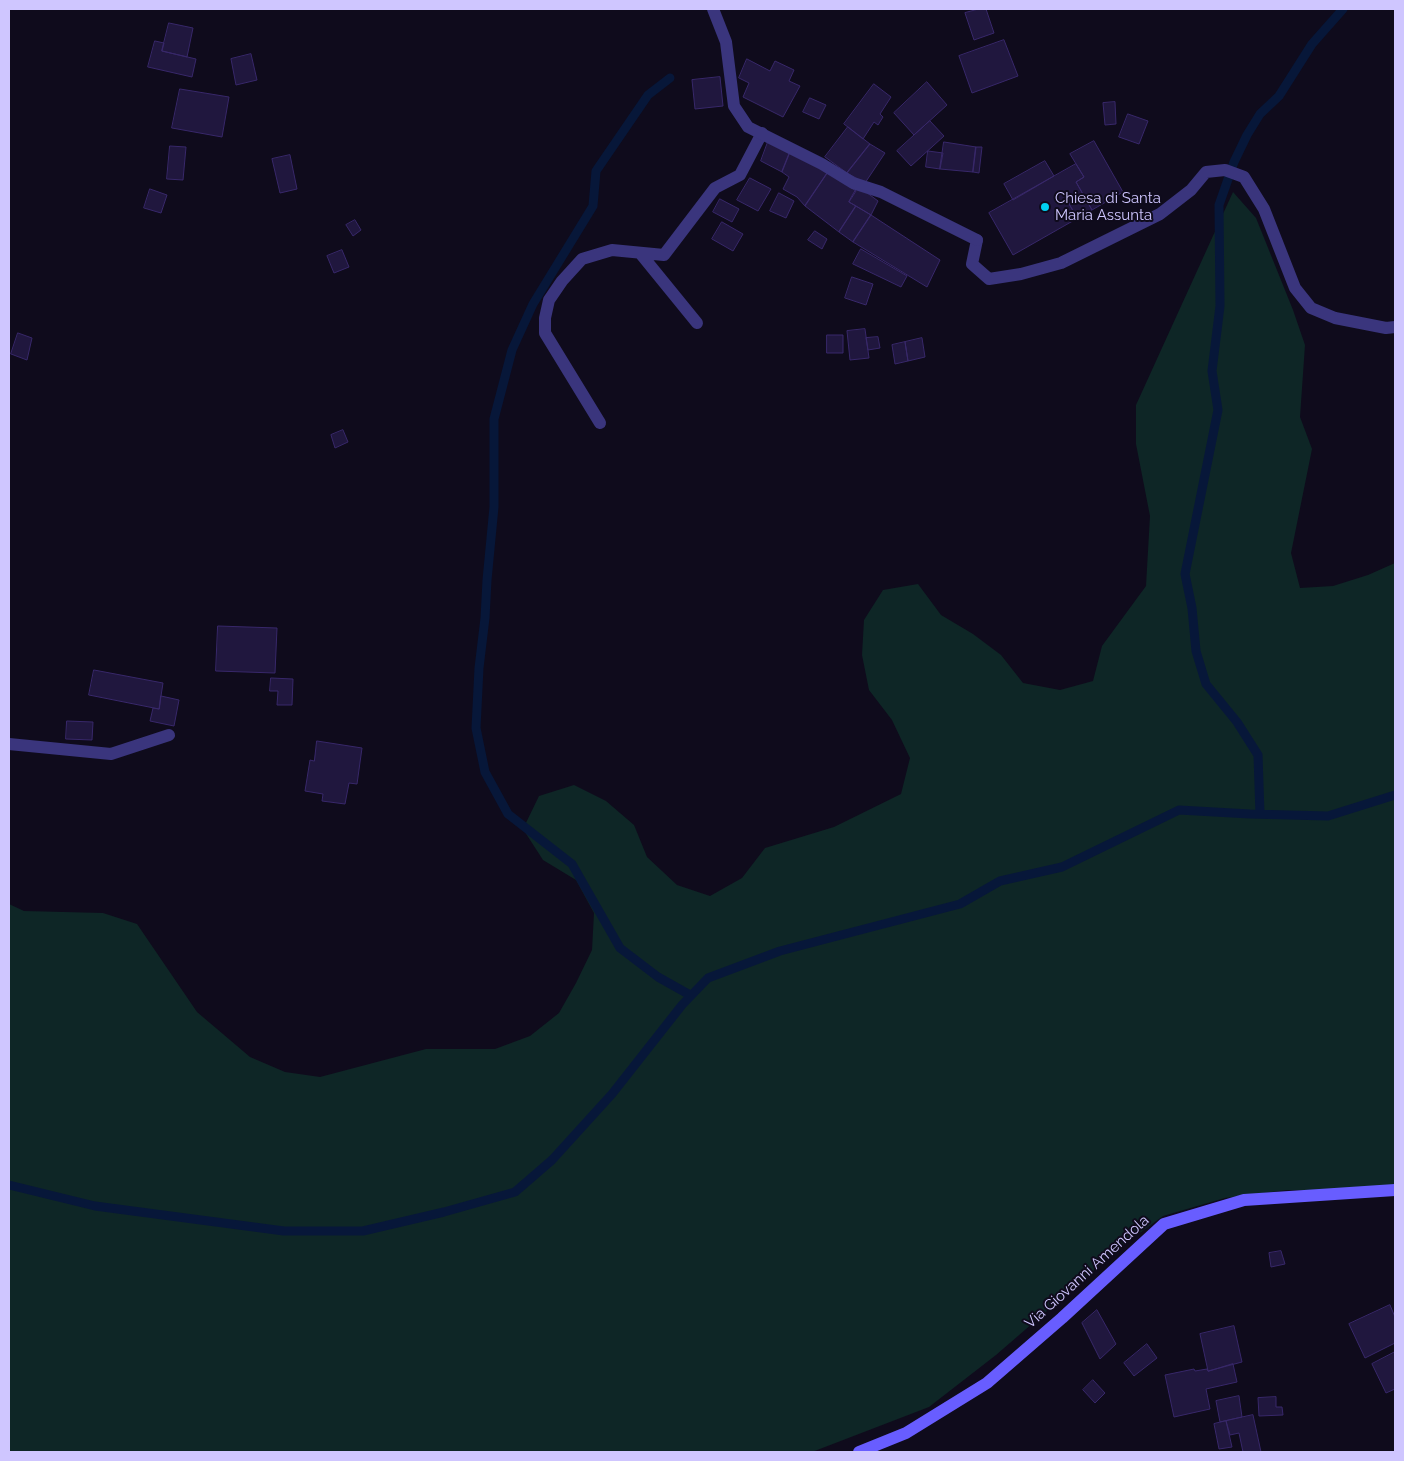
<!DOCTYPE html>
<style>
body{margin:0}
#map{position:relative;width:1404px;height:1461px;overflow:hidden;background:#0f0b1c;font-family:Raleway,sans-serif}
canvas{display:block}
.frame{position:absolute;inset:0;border:10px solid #cfc6ff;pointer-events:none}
</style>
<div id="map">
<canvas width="1404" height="1461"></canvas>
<div class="frame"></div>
</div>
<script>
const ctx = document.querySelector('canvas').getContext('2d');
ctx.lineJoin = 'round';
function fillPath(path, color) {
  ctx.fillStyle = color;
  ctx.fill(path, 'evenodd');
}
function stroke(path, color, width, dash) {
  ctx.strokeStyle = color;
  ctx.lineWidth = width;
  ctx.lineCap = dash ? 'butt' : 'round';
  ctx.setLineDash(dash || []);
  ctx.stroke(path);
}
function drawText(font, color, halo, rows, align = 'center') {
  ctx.font = font + ' Raleway,sans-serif';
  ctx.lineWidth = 4;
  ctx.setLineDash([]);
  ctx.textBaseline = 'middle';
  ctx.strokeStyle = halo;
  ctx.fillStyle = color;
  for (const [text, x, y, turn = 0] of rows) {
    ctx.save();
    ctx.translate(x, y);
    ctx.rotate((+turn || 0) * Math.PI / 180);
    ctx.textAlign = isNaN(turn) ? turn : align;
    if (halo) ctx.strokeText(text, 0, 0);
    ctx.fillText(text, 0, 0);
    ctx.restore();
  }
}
fillPath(new Path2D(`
 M1233,192L1256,218L1293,310L1305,345L1300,417L1312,449L1291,553L1300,588L1333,586L1368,575L1395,563V1190H1287L1225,1198L1163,1216L1122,1246L996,1355L929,1407L812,1452H9V904L24,911L103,913L137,924L197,1012L250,1057L285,1072L320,1077L426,1049H495L530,1036L559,1013L576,983L592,950L594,913L576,880L543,860L523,829L539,796L574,785L606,801L634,825L647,857L677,885L710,896L742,878L765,848L834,827L901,794L910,758L892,720L869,690L862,655L864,620L883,590L918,584L941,615L973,634L1001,655L1023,683L1060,690L1093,681L1102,646L1146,586L1150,516L1136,444V405Z`), '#0e2626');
stroke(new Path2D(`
 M670,78L648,95L596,171L593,206L533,304L512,350L494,419V507L487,580L485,618L479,668L476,728L485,772L508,814L572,864L620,948L658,977L690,995
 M1260,814L1258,755L1237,722L1206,684L1196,651L1192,608L1185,574L1218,410L1212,371L1220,306L1219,205L1234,162L1247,135L1260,114L1279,96L1312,44L1343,9
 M9,1185L95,1206L284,1231H363L444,1212L515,1192L552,1160L612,1094L682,1005L708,978L780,951L960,904L1000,881L1062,867L1179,810L1250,814L1328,816L1395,795`), '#071739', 9);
const building = new Path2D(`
 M979,9H986L994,33L974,40L965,13Z
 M169,23L193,28L187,57L162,51Z
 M1004,40L1018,76L972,93L959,56Z
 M155,41L164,43L162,51L196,59L192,77L148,67Z
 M251,54L257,80L236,85L231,59Z
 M747,59L770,71L775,61L794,70L789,81L800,86L783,117L743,97L749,83L739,78Z
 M720,77L723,106L695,109L692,80Z
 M927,82L947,105L914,135L894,113Z
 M874,84L891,97L880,114L883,117L878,125L874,122L863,139L844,124Z
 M180,89L229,97L222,137L172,128Z
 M810,98L826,105L819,119L803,112Z
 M1115,102L1116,124L1105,125L1103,103Z
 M1128,114L1148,121L1139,144L1119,137Z
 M930,121L944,136L911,166L897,151Z
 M848,127L870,144L847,173L825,157Z
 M1094,141L1123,192L1092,210L1076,182L1084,177L1070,154Z
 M768,142L790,152L782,172L761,161Z
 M944,142L976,147L973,172L940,169Z
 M870,144L885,153L865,183L847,173Z
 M170,146L186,147L183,180L167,179Z
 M976,147H982L979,173L973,172Z
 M928,151L943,153L940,169L926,167Z
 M790,152L828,172L805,206L797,197L783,189L789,177L782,172Z
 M290,155L297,189L280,193L272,159Z
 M1045,161L1054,176L1013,200L1004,184Z
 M1076,164L1084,177L1076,182L1084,196L1069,204L1078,218L1013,255L989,213Z
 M828,172L856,191L849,202L856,206L839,232L805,206Z
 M750,178L771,189L758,211L737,200Z
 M858,186L878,201L871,215L849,202Z
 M150,189L167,195L161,213L144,208Z
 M779,193L794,201L786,218L770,211Z
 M1084,196L1092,210L1077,218L1069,204Z
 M720,199L739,209L732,222L713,212Z
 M856,206L871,215L853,242L839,232Z
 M871,215L940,260L927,287L853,242Z
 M355,220L361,230L353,236L346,225Z
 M722,222L743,234L733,251L712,239Z
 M815,231L827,239L822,249L808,240Z
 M861,249L907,276L901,287L853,264Z
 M342,250L349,267L334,273L327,256Z
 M852,277L873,284L866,305L845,298Z
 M865,329L869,358L850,360L847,331Z
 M18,333L32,338L27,360L11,354Z
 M827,335H843V353H827Z
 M878,337L880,348L868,350L866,338Z
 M922,338L925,357L908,361L905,342Z
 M905,342L908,361L895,364L892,345Z
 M343,430L348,442L335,448L331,435Z
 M218,626L277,628L275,673L216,671Z
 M94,670L163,683L159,709L89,695Z
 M271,678L293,679L292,705H277L278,691H270Z
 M161,696L179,700L174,726L150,721L153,708L159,709Z
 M67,721L93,722L92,740L66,739Z
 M317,741L362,748L357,784L349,783L345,804L322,801L323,794L305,791L310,760L314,761Z
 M1281,1251L1285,1264L1271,1267L1269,1253Z
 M1390,1305L1395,1317V1343L1365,1358L1349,1324Z
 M1097,1310L1116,1344L1100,1359L1082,1323Z
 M1234,1326L1242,1362L1208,1371L1200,1334Z
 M1147,1344L1157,1358L1134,1376L1124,1363Z
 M1395,1352V1389L1386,1393L1372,1364Z
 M1233,1364L1237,1382L1206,1389L1210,1409L1174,1417L1165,1375L1194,1369L1195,1371L1207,1369L1208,1371Z
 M1093,1380L1105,1393L1095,1403L1083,1390Z
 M1239,1396L1242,1417L1220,1422L1216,1401Z
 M1276,1397V1407H1282L1283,1415L1259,1416L1258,1398Z
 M1253,1415L1261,1452H1243L1239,1433L1230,1435L1226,1421Z
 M1226,1421L1232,1447L1219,1449L1214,1424Z`);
fillPath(building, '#20173e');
stroke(building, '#38286a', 1);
stroke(new Path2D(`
 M977,240L972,264L989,279L1021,274L1061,263L1160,214L1191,190L1206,172L1225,170L1244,177L1264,209L1295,288L1311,308L1335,318L1386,328L1395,327
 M640,253L697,323
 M600,423L545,333V318L549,300L562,281L582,259L612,250L664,255L715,188L740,175L762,133`), '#3a357d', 12);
stroke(new Path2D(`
 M713,9L726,42L734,106L748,127L822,164L853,183L881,192L977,240
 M9,744L111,754L169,735`), '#3a357d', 12);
stroke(new Path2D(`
 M859,1452L906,1433L987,1383L1062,1318L1164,1224L1244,1200L1395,1190`), '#685dff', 12);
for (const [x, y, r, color] of [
 [1045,207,5,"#00d0f1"]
]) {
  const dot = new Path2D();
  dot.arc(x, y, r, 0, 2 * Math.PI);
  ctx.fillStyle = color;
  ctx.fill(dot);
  stroke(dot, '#0f0b1c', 2);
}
drawText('15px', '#cfc6ff', '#0f0b1c', [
 ["Chiesa di Santa",1055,198],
 ["Maria Assunta",1055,215]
], 'left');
drawText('15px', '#cfc6ff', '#0f0b1c', [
 ["Via Giovanni Amendola",1087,1272,-42]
]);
</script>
